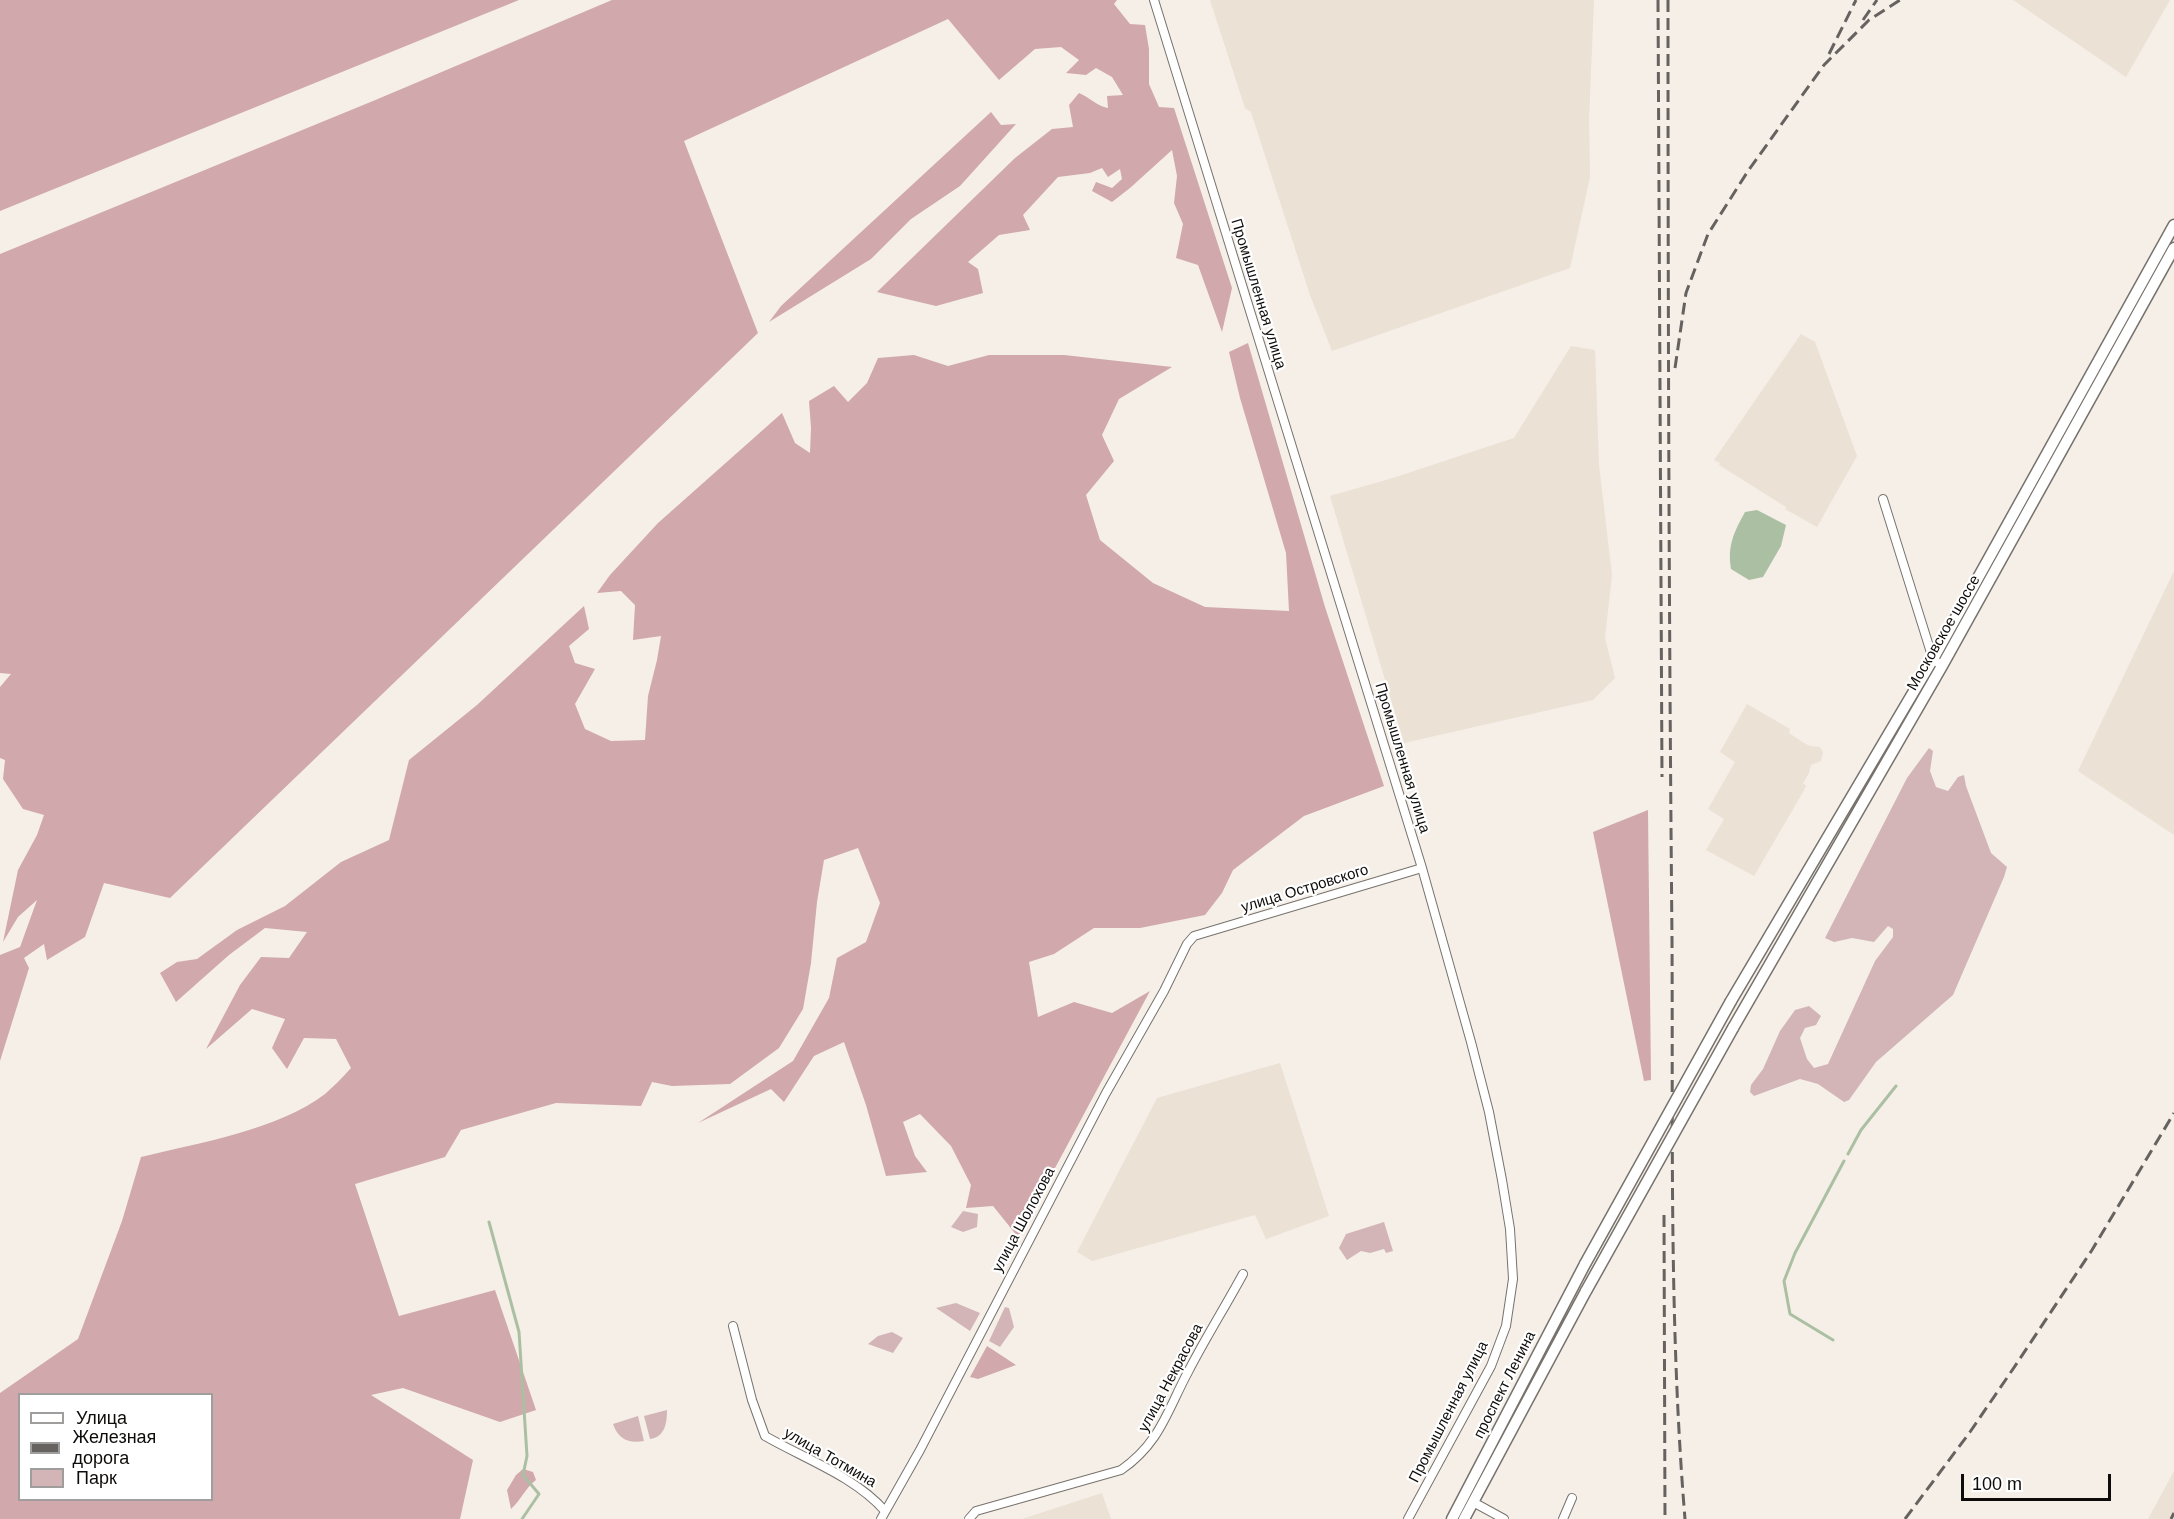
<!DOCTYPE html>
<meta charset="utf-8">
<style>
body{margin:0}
#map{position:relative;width:2174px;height:1519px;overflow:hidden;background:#f5efe8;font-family:Helvetica,sans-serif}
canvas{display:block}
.legend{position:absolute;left:18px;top:1393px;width:195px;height:108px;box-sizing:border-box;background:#fff;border:2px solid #9f9e9d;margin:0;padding:8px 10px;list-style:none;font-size:18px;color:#0e0c0a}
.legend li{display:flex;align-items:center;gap:12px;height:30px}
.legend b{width:30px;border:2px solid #9f9e9d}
.scale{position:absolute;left:1961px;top:1474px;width:150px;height:27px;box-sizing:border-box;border:3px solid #0e0c0a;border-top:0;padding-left:8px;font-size:18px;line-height:21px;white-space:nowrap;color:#0e0c0a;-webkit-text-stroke:4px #fff;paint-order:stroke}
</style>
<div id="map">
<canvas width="2174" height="1519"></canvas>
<ul class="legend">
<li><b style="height:8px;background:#fff"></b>Улица</li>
<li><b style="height:8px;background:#66625f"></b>Железная дорога</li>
<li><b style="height:16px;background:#d3b5b8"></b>Парк</li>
</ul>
<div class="scale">100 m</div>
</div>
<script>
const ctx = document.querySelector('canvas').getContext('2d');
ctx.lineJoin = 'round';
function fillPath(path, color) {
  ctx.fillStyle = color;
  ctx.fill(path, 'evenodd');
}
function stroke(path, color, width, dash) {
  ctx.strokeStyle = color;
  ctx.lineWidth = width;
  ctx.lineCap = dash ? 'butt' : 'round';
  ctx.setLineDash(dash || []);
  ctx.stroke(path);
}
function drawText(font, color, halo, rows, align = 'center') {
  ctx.font = font + ' Helvetica,sans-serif';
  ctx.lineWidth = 4.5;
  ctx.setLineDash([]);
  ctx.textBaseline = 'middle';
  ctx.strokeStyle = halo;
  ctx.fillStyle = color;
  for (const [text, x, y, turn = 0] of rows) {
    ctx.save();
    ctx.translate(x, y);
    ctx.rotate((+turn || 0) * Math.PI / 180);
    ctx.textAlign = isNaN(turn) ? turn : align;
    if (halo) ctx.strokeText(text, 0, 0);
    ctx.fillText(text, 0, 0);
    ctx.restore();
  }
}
fillPath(new Path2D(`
 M1210,0H1594L1589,119L1590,177L1570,268L1332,351L1310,295L1251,112L1245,108Z
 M2013,0H2170L2126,77Z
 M1801,334L1815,342L1857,456L1817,527L1785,509L1786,507L1719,465L1720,463L1714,460Z
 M1571,346L1595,350L1599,465L1612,575L1605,638L1615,678L1593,700L1404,743L1330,496L1396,477L1514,438Z
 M2174,571V835L2078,771Z
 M1747,704L1790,729L1789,733L1804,743L1810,746L1820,747L1823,752L1821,761L1811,765L1809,773L1803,783L1806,786L1803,792L1754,876L1706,850L1724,819L1708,809L1735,762L1720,752Z
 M1280,1063L1329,1216L1266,1239L1255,1215L1092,1261L1077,1252L1157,1098Z
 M2174,1471V1519H2148Z
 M1102,1493L1111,1519H1022Z`), '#ebe1d4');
fillPath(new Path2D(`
 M1929,748L1933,751L1930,771L1936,787L1948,791L1958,777L1964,775L1966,786L1991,853L2007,867L2004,877L1953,995L1876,1062L1849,1100L1844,1102L1818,1084L1800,1079L1754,1096L1750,1092L1751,1085L1763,1069L1780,1031L1795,1010L1809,1006L1821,1016L1816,1025L1805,1028L1800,1038L1807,1059L1814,1068L1828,1064L1875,961L1893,937V929L1888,926L1874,942L1852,938L1834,942L1825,938L1907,778Z
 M963,1211L978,1214L977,1227L963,1232L951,1227Z
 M1384,1222L1393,1251L1386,1253L1384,1249L1370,1253L1361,1251L1347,1260L1339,1248L1346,1234Z
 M956,1303L980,1313L970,1331L936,1308Z
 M1005,1307L1009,1308L1014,1327L1000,1347L989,1341Z
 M892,1332L903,1338L893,1353L868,1344L878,1336Z
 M667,1410C667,1423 665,1437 650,1439L644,1416Z
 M638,1416L644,1441C629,1444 618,1439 613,1424Z`), '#d3b5b8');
fillPath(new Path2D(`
 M0,0H519L0,211Z
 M612,0H1117L1114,4L1130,24L1145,25L1149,49V84L1159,107L1174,108L1232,288L1222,332L1198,265L1176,258L1183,224L1174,203L1177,176L1172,150L1130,188L1112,202L1092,191L1096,182L1112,188L1122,179L1120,169L1108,177L1102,168L1090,173L1058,177L1023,215L1030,230L999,235L968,262L978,269L983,293L936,306L877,292L1015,158L1052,129L1073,127L1069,105L1079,93C1089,97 1097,106 1108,108L1107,96L1123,95L1112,77L1096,68L1086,75L1066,73L1079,60L1061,47L1035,49L999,80L948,19L684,141L758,333L170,898L104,883L85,937L47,960L44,944L24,958L29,968L0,1061V955L20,947L37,900L18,917L3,942L18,870L37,835L44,815L23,809L3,779L5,760L0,758V687L11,674L0,673V254L373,101Z
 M991,112L1001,125L1016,124L960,186L911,219L871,259L769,322L781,306Z
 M1248,343L1325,607L1384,786L1304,816L1233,870L1222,893L1205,915L1140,928H1094L1054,954L1029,962L1038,1017L1074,1002L1112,1013L1150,991L1018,1237L993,1206L966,1208L971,1185L951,1146L920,1114L903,1122L915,1156L927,1172L886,1176L866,1105L844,1042L814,1056L784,1102L771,1089L698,1123L793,1061L829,998L837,958L866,942L880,903L858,848L824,860L817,902L811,963L803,1009L779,1048L730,1084L672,1086L652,1082L641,1106L556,1103L461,1130L445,1157L355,1184L399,1316L495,1290L536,1410L500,1422L403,1388L371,1395L473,1460L460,1519H0V1393L78,1339L122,1221L141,1157C198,1143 278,1130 325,1094C334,1086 343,1077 351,1068L336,1039L304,1038L287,1069L272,1048L285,1019L252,1009L206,1049L240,985L261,957L289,958L307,932L265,928L229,955L176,1002L160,973L177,962L197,959L237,930L285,906L341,862L389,840L409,760L477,705L584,606L589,629L569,646L575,663L595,669L575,704L585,729L611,741L645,740L648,696L657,660L661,636L633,640L635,605L621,591L597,593L610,575L658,523L782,413L795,443L810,453L811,428L809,401L834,386L848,402L867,383L878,358L914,355L948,366L989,355H1064L1172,367L1119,399L1102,435L1114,461L1086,495L1100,540L1153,583L1205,607L1289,611L1286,553L1240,398L1229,352ZM20,1394H212V1500H20Z
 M1648,810L1651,1080L1644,1081L1593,832Z
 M987,1346L1016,1365L978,1379L970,1377Z
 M523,1469L533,1472L536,1480C526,1487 521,1500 511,1509L507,1490L516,1475Z`), '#d1a8ac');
fillPath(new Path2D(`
 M1757,510L1786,525L1781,546L1763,577L1749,580L1731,569C1727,546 1734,532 1745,512Z`), '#abc0a2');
stroke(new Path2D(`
 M1848,1154L1861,1130L1896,1086
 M489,1222L519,1332L527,1456L523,1475L539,1494L522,1519
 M1833,1340L1790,1314L1784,1281L1795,1253L1844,1161`), '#abc0a2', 3);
const street = new Path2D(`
 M1154,0L1422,868L1471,1042L1489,1112L1502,1180L1510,1229L1513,1279L1506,1326L1491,1366L1408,1519
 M1883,499L1933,659L1942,666
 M733,1326L752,1400L765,1436C805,1459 854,1476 885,1511
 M1473,1502L1504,1519
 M881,1519L920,1450L1106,1093L1164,991L1187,944L1194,936L1422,868
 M969,1519L976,1511L1121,1470C1160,1443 1167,1411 1188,1372C1205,1339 1225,1307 1243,1274
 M1563,1519L1572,1498`);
const secondary = new Path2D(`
 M1731,1001L1933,659L2174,225
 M1733,1028L1942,666L2174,248
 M1452,1519L1585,1264
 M1464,1519L1586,1291`);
stroke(street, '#77726c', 10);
stroke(secondary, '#77726c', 13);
stroke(street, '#fff', 8);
stroke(secondary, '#fff', 10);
stroke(new Path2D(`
 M1658,0L1662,777
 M1668,0C1668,313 1669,626 1672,939C1673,1132 1669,1326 1685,1519
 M1863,20L1877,0
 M1829,54L1856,0
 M1675,368L1686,293L1708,234L1748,171L1824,65L1869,20L1900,0
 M1664,1215L1665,1519
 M1905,1519L1970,1432L2013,1369L2092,1250L2174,1113
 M2171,1519L2174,1513`), '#66625f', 3, [12, 6]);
const secondaryBridge = new Path2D(`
 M1585,1264L1731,1001
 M1586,1291L1733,1028`);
stroke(secondaryBridge, '#77726c', 13, []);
stroke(secondaryBridge, '#fff', 10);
drawText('15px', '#0e0c0a', '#fff', [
 ["Промышленная улица",1258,294,73],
 ["Московское шоссе",1944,633,-60],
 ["Промышленная улица",1402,758,73],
 ["улица Островского",1305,889,-17],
 ["улица Шолохова",1024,1220,-62],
 ["улица Некрасова",1171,1378,-62],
 ["проспект Ленина",1505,1385,-63],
 ["Промышленная улица",1449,1412,-63],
 ["улица Тотмина",830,1458,30]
]);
</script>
